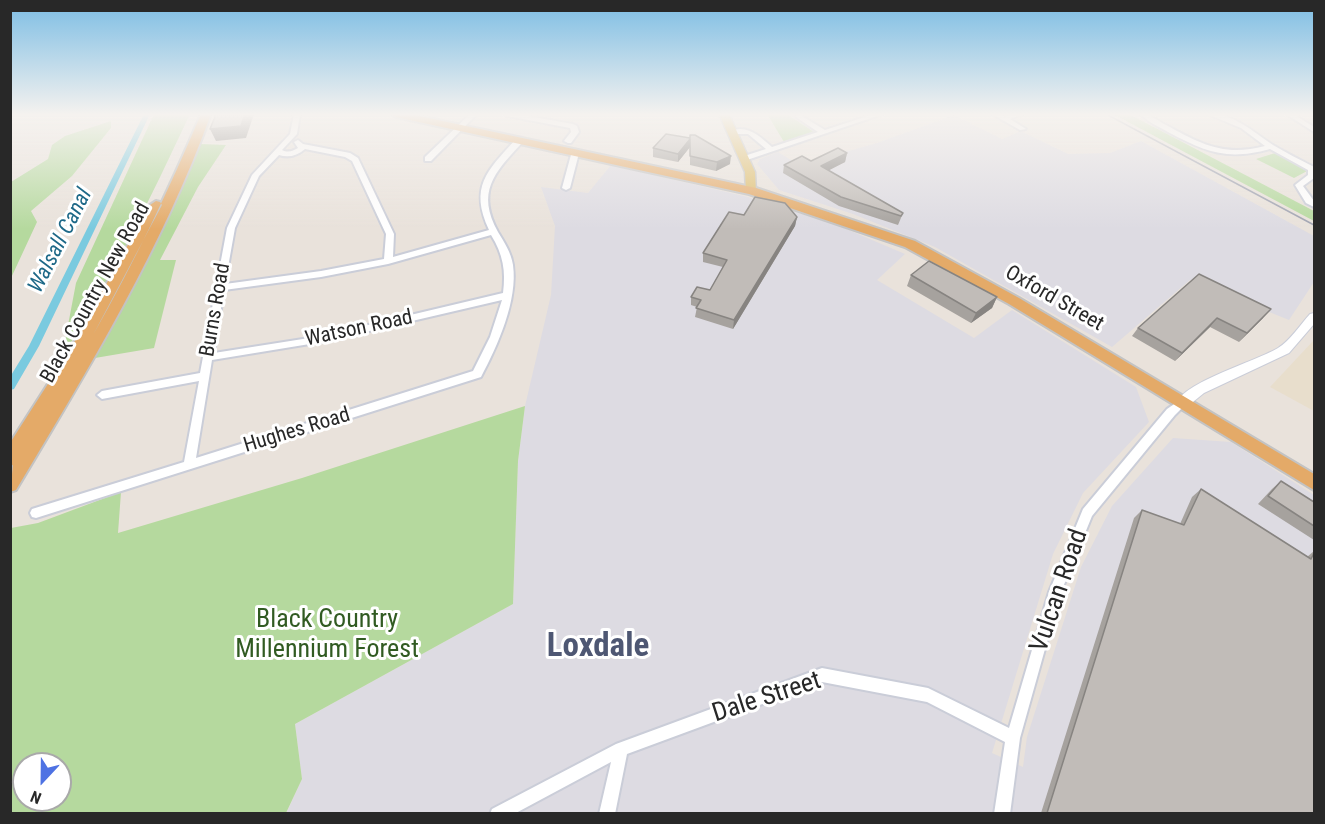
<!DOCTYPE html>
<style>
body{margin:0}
#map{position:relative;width:1325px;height:824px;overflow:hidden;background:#e9e2db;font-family:"Roboto Condensed",sans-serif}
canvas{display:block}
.frame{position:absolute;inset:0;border:12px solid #282828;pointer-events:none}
.north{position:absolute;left:12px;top:752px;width:60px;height:60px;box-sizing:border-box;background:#fff;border:2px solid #a9a9a9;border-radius:50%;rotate:202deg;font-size:16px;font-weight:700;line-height:24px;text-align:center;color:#282828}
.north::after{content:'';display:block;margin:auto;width:21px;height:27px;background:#4e72e3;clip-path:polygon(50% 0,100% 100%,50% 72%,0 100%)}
</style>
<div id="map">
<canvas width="1325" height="824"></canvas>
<div class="frame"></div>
<div class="north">N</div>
</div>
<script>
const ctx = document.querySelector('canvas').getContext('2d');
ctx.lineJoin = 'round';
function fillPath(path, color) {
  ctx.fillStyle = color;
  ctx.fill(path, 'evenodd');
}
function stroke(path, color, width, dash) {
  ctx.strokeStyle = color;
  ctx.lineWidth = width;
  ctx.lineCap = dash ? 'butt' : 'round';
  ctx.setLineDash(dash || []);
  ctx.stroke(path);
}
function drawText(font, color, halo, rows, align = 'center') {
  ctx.font = font + ' "Roboto Condensed",sans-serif';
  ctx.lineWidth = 6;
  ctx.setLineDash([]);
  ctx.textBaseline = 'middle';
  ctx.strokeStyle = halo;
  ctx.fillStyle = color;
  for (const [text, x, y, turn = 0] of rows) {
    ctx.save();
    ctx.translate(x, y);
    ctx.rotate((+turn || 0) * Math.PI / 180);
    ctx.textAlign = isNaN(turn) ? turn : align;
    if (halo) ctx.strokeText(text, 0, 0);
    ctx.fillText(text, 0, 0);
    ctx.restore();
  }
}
fillPath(new Path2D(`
 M954,115L1002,139L1021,131L1068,154L1110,153L1141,141L1314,236V282L1289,320L1190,280L1112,347L935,247L853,214L779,190L757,164L760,159L778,152L799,165L877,143Z
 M611,165L748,197L832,223L905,254L877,280L974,338L1012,310L1136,387L1149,422L1083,493L1053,554L992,753L1023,767L1027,737L1081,567L1112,506L1173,438L1231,442L1314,495V813L286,814L302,779L295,724L513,604L518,461L525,406L551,295L555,226L541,187L588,193Z`), '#dddbe2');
fillPath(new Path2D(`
 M1314,340V411L1270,387Z`), '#e8decc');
fillPath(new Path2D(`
 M154,114H190C151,197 111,280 62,357L76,283Z
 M767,114H787L814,132L784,142Z
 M1113,114H1129L1314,211V221Z
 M111,121V128L72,176L31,211L37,222L11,278V182L48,159L52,145L65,136Z
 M201,144L226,145L198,187L160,260H176L154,348L95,358L146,263Z
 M1275,153L1309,170L1294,178L1256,159Z
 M525,406L518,461L513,604L295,724L302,779L286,813H11V528L38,523L121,492L118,533L302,478ZM24,764H60V800H24Z`), '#b5d99e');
fillPath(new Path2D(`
 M144,114H150L39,346L14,389L10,390V377L29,346Z`), '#7acadf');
const minor = new Path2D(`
 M294,114H300L297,134L282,150C288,153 293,151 298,148L294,142L298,140L303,144L350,153L358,158L394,234L393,257L489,230C469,187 487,171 515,140H521V144C494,173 476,192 498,232C504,242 511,252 513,265C518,300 498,345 481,377L36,518L32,517L30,513L32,509L184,462L199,381L102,399L97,395L102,391L200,373L227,228L252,175L290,134ZM305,149L345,157L352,161L386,234L384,259L321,271L225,284L235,228L259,176L279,155C288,158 297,156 305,149ZM491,235C503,254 506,271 503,293L322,336L214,353L224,290L321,277L388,264ZM502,300L490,337L473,371L196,458L212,360L322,342Z
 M470,114H477L431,161H425V157Z
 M504,114H517L573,124L577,126L579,132L571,143H568L564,141L571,132L570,128L507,116Z
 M874,114H883L744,161L740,159L741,157L766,149L748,134H732L728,132C747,123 759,136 772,147L818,132L796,117V115H800L825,130Z
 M992,114H1000L1005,117L1014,114H1023L1010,119L1026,129L1020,130Z
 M1141,114C1150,114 1158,121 1166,125C1201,144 1224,157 1265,146L1241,128L1207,114C1232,112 1253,132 1273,145C1286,153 1301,160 1314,167V178L1303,186L1314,201V207L1306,203L1295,185L1308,175V170L1270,149C1227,161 1206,152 1168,132C1158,126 1147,122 1141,114Z
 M1286,114H1293L1314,127V132Z
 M572,151L579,153L570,188L566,190L562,188Z
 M1183,398L1188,402L1175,415L1092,516L1061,592L1020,738L1010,814H994L1005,742L927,702L822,682L627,754L615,814H599L611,762L514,814H490L492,809L616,744L822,668L928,688L1009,728L1049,592L1083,509L1167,409Z`);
const secondary = new Path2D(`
 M1314,313V324L1289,353L1204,393L1188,406H1178L1176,402C1190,380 1254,362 1278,348C1290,341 1300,325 1310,314Z`);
const primary = new Path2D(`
 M719,114H729L755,172L756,193H748L746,191L745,172Z`);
const trunk = new Path2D(`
 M201,114H211C162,248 89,368 16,490L10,492L13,465L10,466V443L71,348L150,205L156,201L160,202L162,205L93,335C134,263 169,190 201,114Z
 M391,114H410L756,188L915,241L1019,298L1314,474V490L1009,304L905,247L749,194L396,117Z`);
stroke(minor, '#cacdd8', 4);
stroke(secondary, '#cacdd8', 2);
stroke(primary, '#c3c3c3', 3);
stroke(trunk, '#c3c3c3', 4);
fillPath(minor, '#fff');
fillPath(secondary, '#fff');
fillPath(primary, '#debd6b');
fillPath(trunk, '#e4aa68');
stroke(new Path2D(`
 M1106,114L1314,225`), '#9fa2b0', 1.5);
fillPath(new Path2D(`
 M666,134L730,164L716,171L690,165V147L678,162L653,157V148Z
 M847,153L845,162L828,170L903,213L898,225L839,206L783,173L784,165L811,161Z
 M744,215L797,217L795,226L733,329L695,317L697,307L691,305V297L710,290L723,267L703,262V253Z
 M1199,274L1263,318L1239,342L1210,327L1175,361L1132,336L1138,328Z
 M911,275L997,297L992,308L971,323L907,286Z
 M1281,481L1314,502V540L1258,504L1272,489Z
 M1201,489L1307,557L1314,551V813H1041L1134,518L1142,510L1180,524L1192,497Z`), '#a6a29e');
fillPath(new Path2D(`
 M245,114H254L246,138L216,141L210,129Z
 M690,139V147L678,162V154Z
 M847,153L845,162L820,175L821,166Z
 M731,156L730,164L716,171L717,162Z
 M797,217L795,226L733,329L734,320Z
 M997,297L992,308L971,323L976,313Z
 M1271,309L1263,318L1239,342L1247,333Z
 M1217,318L1210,327L1175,361L1182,353Z`), '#878481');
const building = new Path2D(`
 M216,114H245L241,126L210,129Z
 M666,134L690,138V135H695L731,156L717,162L690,156V139L678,154L653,148Z
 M838,148L847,153L821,166L903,213L901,216L841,197L784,165L802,156L811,161Z
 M755,197L785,203L797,217L734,320L696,308L701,300L691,297L697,287L710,290L727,260L703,253L729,212L744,215Z
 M929,261L997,297L976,313L911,275Z
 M1199,274L1271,309L1247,333L1217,318L1182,353L1138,328Z
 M1281,481L1314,502V526L1268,496Z
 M1201,489L1311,559L1314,553V813H1047L1142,510L1184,525Z`);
fillPath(building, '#c1bcb8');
stroke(building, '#878481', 1.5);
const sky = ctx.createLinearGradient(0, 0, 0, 229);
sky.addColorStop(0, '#7cbde4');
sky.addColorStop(0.5, '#f5f2ef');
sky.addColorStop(1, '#f5f2ef00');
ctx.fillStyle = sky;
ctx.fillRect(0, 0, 1325, 229);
drawText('21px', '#282828', '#fff', [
 ["Black Country New Road",96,293,-61],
 ["Oxford Street",1054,299,30],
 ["Burns Road",216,310,-80],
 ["Watson Road",359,329,-12],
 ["Hughes Road",297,431,-17]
]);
drawText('italic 22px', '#1d6887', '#fff', [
 ["Walsall Canal",61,241,-63]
]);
drawText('26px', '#282828', '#fff', [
 ["Vulcan Road",1060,591,-71],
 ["Dale Street",767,698,-18]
]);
drawText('26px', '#315b22', '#fff', [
 ["Black Country",327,620],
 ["Millennium Forest",327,650]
]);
drawText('bold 33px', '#4e5773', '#fff', [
 ["Loxdale",598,648]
]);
</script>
